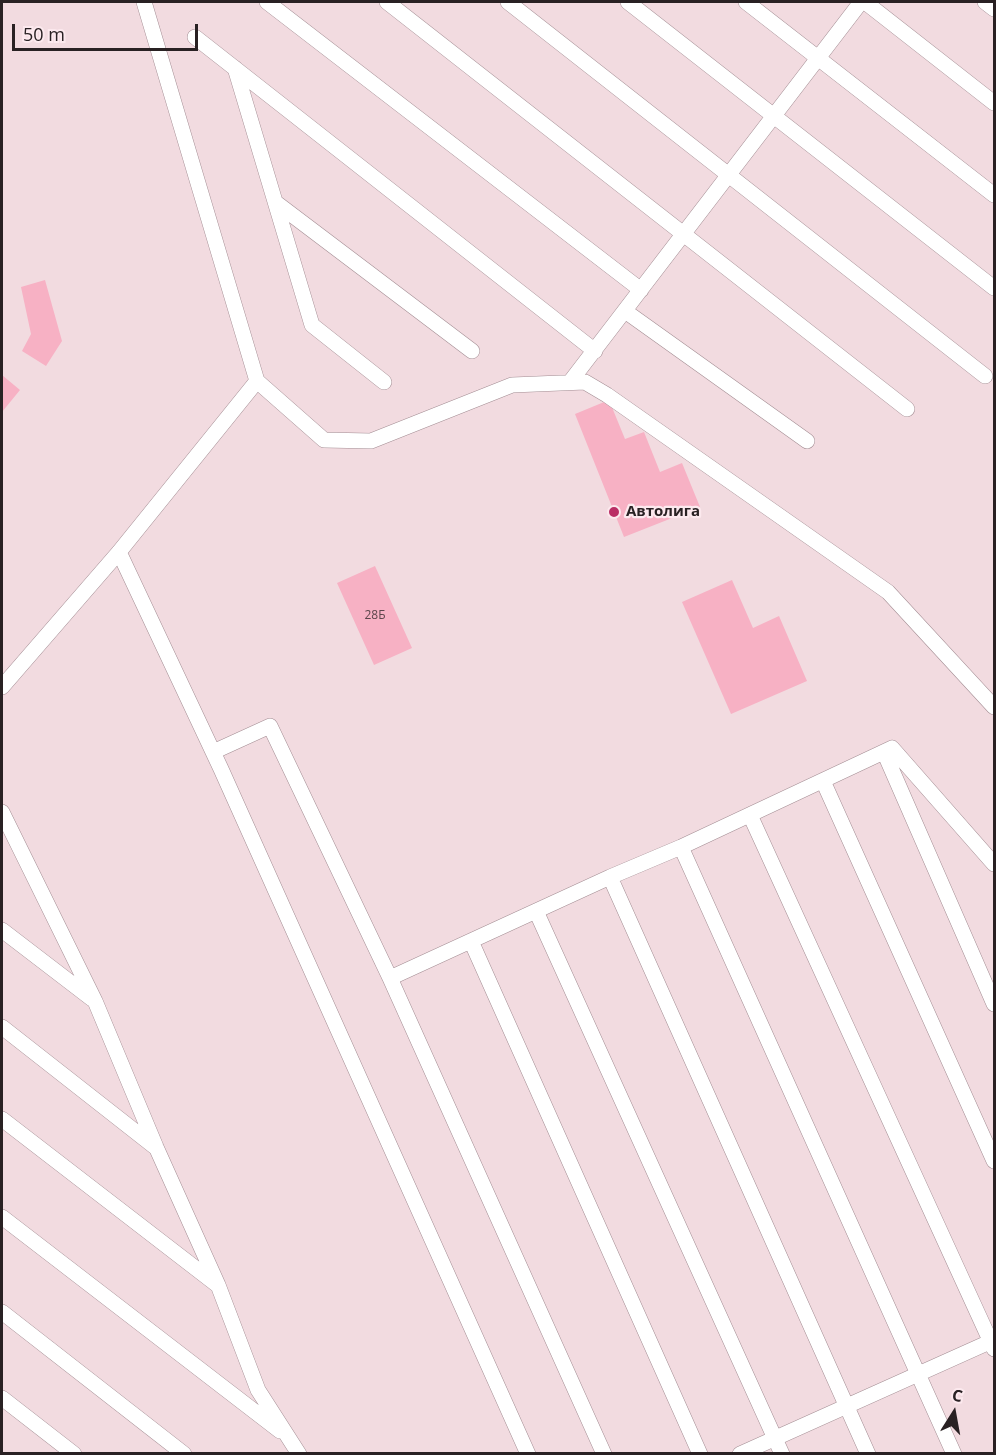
<!DOCTYPE html>
<meta charset="utf-8">
<style>
body{margin:0}
#map{position:relative;width:996px;height:1455px;overflow:hidden;background:#f2dbe0;font-family:"Open Sans",sans-serif}
canvas{display:block}
.frame{position:absolute;inset:0;border:3px solid #292123;pointer-events:none}
.north{position:absolute;left:924px;top:1383px;width:60px;height:60px;-webkit-text-stroke:4px #fce9ee;paint-order:stroke;rotate:11deg;font-size:16px;font-weight:700;line-height:24px;text-align:center;color:#292123}
.north::after{content:'';display:block;margin:auto;width:21px;height:27px;background:#292123;clip-path:polygon(50% 0,100% 100%,50% 72%,0 100%)}
.scale{position:absolute;left:12px;top:24px;width:186px;height:27px;box-sizing:border-box;border:3px solid #292123;border-top:0;padding-left:8px;font-size:18px;line-height:21px;white-space:nowrap;color:#292123;-webkit-text-stroke:4px #fce9ee;paint-order:stroke}
</style>
<div id="map">
<canvas width="996" height="1455"></canvas>
<div class="frame"></div>
<div class="north">С</div>
<div class="scale">50 m</div>
</div>
<script>
const ctx = document.querySelector('canvas').getContext('2d');
ctx.lineJoin = 'round';
function fillPath(path, color) {
  ctx.fillStyle = color;
  ctx.fill(path, 'evenodd');
}
function stroke(path, color, width, dash) {
  ctx.strokeStyle = color;
  ctx.lineWidth = width;
  ctx.lineCap = dash ? 'butt' : 'round';
  ctx.setLineDash(dash || []);
  ctx.stroke(path);
}
function drawText(font, color, halo, rows, align = 'center') {
  ctx.font = font + ' "Open Sans",sans-serif';
  ctx.lineWidth = 4.5;
  ctx.setLineDash([]);
  ctx.textBaseline = 'middle';
  ctx.strokeStyle = halo;
  ctx.fillStyle = color;
  for (const [text, x, y, turn = 0] of rows) {
    ctx.save();
    ctx.translate(x, y);
    ctx.rotate((+turn || 0) * Math.PI / 180);
    ctx.textAlign = isNaN(turn) ? turn : align;
    if (halo) ctx.strokeText(text, 0, 0);
    ctx.fillText(text, 0, 0);
    ctx.restore();
  }
}
fillPath(new Path2D(`
 M45,280L62,341L46,366L22,351L31,334L21,287Z
 M2,375L20,390L2,412Z
 M609,400L625,439L644,432L660,472L682,463L700,507L624,537L575,414Z
 M375,566L412,648L374,665L337,583Z
 M732,580L753,628L779,616L807,681L731,714L682,602Z`), '#f7b1c4');
const lane = new Path2D(`
 M144,2L257,381L324,440L371,441L512,385L585,382L607,395L888,592L994,707
 M267,2L641,290
 M387,2L907,409
 M508,2L985,376
 M628,2L994,288
 M746,2L994,195
 M865,2L994,103
 M985,2L994,9
 M195,37L595,351
 M235,68L312,325L384,382
 M275,202L472,351
 M625,311L807,441
 M570,382L861,2
 M119,552L221,769L528,1454
 M2,687L119,552L257,381
 M213,752L270,726L390,978L604,1454
 M884,752L994,1004
 M823,781L994,1161
 M2,812L95,1001L156,1147L218,1285L258,1390L299,1454
 M750,815L994,1349
 M681,847L954,1454
 M610,877L868,1454
 M536,911L782,1454
 M2,930L92,999
 M471,941L700,1454
 M390,978L610,877L681,847L892,748L994,864
 M2,1027L155,1147
 M2,1119L216,1284
 M2,1217L280,1431
 M2,1312L184,1454
 M2,1398L74,1454
 M740,1454L994,1340`);
stroke(lane, '#a38d93', 16);
stroke(lane, '#fff', 15);
for (const [x, y, r, color] of [
 [614,512,6,"#ba2e65"]
]) {
  const dot = new Path2D();
  dot.arc(x, y, r, 0, 2 * Math.PI);
  ctx.fillStyle = color;
  ctx.fill(dot);
  stroke(dot, '#fce9ee', 2);
}
drawText('12px', '#5c454b', null, [
 ["28Б",375,616]
]);
drawText('bold 15px', '#292123', '#fce9ee', [
 ["Автолига",626,512]
], 'left');
</script>
